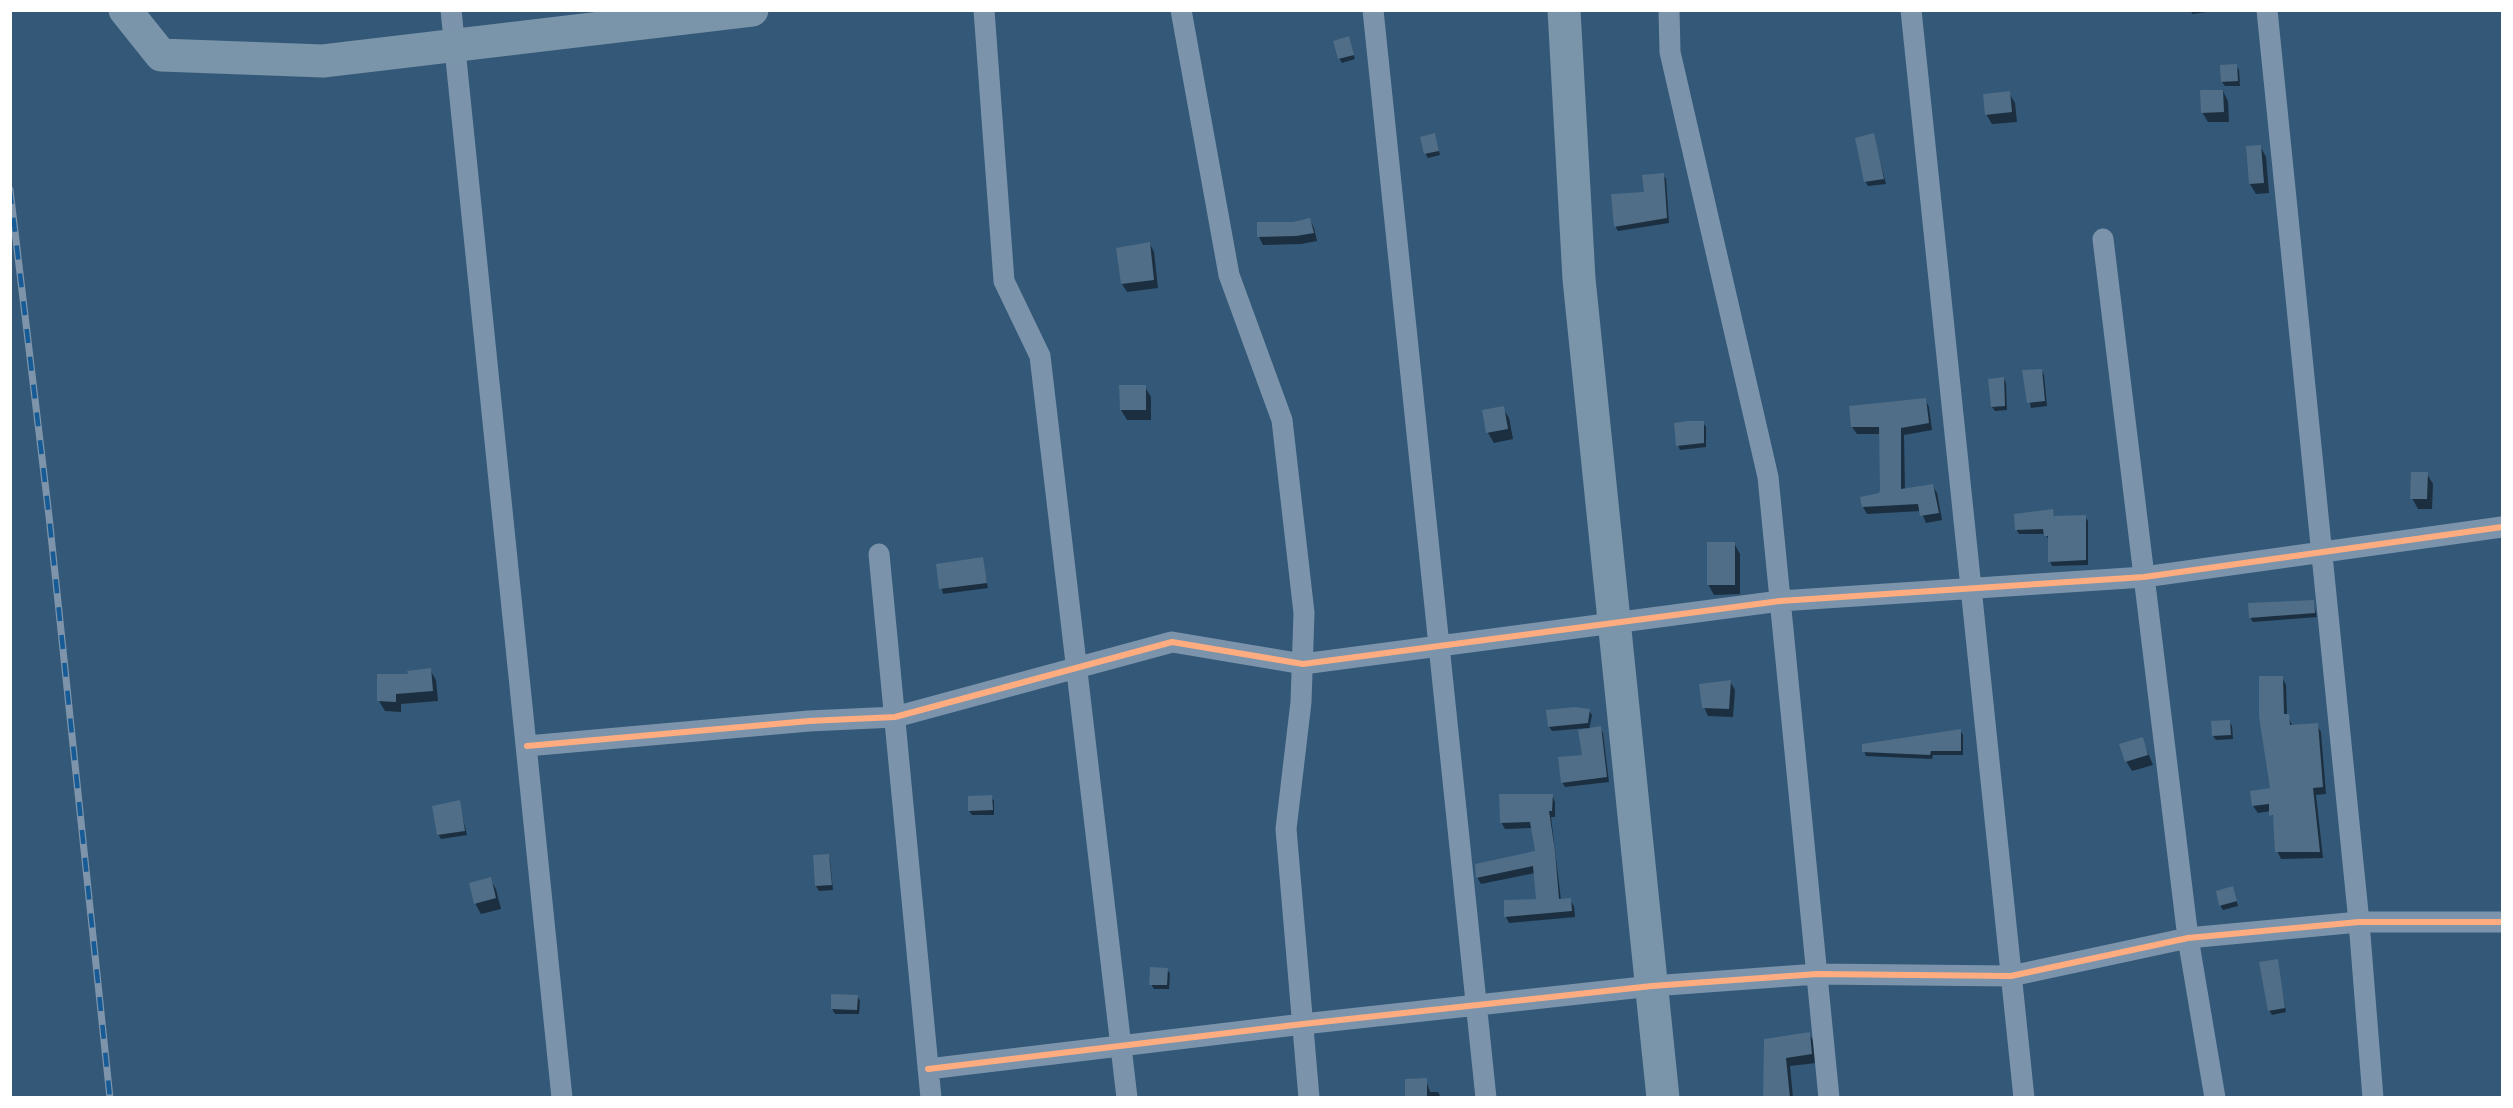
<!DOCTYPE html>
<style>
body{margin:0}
#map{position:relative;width:2513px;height:1108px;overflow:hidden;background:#335878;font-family:Mulish,sans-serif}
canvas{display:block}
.frame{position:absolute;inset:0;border:12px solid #fff;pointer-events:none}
</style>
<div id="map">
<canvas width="2513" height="1108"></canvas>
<div class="frame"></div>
</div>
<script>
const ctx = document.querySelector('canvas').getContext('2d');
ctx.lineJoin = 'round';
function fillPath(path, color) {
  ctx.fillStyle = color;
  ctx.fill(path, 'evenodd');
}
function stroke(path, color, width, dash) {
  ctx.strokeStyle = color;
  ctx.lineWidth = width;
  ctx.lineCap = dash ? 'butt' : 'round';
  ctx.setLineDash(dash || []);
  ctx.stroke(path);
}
fillPath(new Path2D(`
 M2191,10H2207V12L2192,14Z
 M1348,38L1355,59L1342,63L1339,58Z
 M2236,66L2239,70L2240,86H2225L2222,82Z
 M2223,91L2228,101L2229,122H2208L2202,112Z
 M2009,93L2015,103L2017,122L1992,124L1986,114Z
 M1435,135L1440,155L1428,158L1425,153Z
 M1873,135L1886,184L1868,186L1865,181Z
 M2260,146L2266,157L2269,193L2256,194L2250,184Z
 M1663,175L1666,179L1669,223L1618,231L1615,226Z
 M1310,220L1314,228L1317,241L1301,244L1263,245L1259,237L1258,224L1293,223Z
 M1150,244L1154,252L1158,288L1127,292L1122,284Z
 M2041,370L2044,375L2047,406L2031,408L2024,372Z
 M2004,379L2006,383L2007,410L1995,411L1992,407Z
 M1145,387L1151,397V420H1127L1121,410Z
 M1925,399L1929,407L1932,430L1904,435L1905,490L1932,485L1937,493L1942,520L1926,523L1921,511L1867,514L1863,507L1880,495V434H1857L1852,427Z
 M1503,408L1509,418L1513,439L1494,443L1488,433Z
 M1703,423L1706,427V447L1680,450L1678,445Z
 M2427,474L2433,484L2432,509H2418L2412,498Z
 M2052,511L2055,517H2085L2088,521V565L2052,566L2050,561L2049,540L2045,534H2019L2016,529Z
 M1734,543L1740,554V594L1714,595L1708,584Z
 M982,559L988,588L943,594L937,566Z
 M2313,602L2317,617L2253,622L2250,617Z
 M430,670L436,680L438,701L401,704V712L385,711L379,701L409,675Z
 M2282,677L2286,685L2287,715L2293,727L2317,725L2321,732L2326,794L2316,795L2323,858L2281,859L2277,851L2275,822L2271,811L2258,813L2253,806L2271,789Z
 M1730,681L1735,690L1733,717L1708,716L1704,707Z
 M1589,711L1592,715L1589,730L1600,728L1603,733L1609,782L1565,787L1562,782L1584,756L1587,728L1552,731L1549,727Z
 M2229,721L2232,726L2233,739L2216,740L2213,736Z
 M1960,730L1963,735V755H1933L1932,759L1866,756L1864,751Z
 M2142,739L2153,765L2132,771L2126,761Z
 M1552,795L1555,802V817H1551L1561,900H1570L1574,906L1575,917L1509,923L1506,917L1537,901L1535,873L1481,884L1477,877L1537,852L1532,828L1505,829L1501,822Z
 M991,797L994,801V815H972L969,811Z
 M459,802L467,835L441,839L438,834Z
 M828,855L830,860L833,890L819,891L816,886Z
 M490,879L496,889L501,909L481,914L475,903Z
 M2233,888L2238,906L2223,910L2220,905Z
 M2277,961L2286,1012L2272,1015L2269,1010Z
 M1167,969L1170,974L1169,989H1154L1151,984Z
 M857,996L860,1001L859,1014H835L832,1009Z
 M1809,1034L1814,1042L1816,1063L1790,1066L1793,1098H1764L1765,1040Z
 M1426,1080L1430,1092H1438L1441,1098H1407Z`), '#0007');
fillPath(new Path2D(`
 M1349,36L1354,55L1338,59L1333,41Z
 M2237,64L2238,81L2221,82L2220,65Z
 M2200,90H2223L2224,112L2201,113Z
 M2010,91L2012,112L1985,115L1983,94Z
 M1435,133L1439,151L1424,154L1420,137Z
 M1874,133L1884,179L1864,182L1855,138Z
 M2261,145L2264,183L2249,184L2246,146Z
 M1664,173L1667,218L1614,227L1611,194L1644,192L1642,175Z
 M1310,218L1314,233L1296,236L1257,237V222H1293Z
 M1150,242L1154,280L1121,284L1116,248Z
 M2042,369L2045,401L2027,403L2022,370Z
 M2004,377L2005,406L1991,407L1988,379Z
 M1119,385H1146V410H1120Z
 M1926,398L1929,423L1901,428V489L1933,484L1939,513L1920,516L1918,504L1862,507L1860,497L1879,493L1880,490L1879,427H1851L1849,406Z
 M1504,406L1508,429L1486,433L1482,410Z
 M1687,421H1704V443L1676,446L1674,423Z
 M2411,472H2428L2427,499H2410Z
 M2053,509L2054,516L2086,515V560L2048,562V536H2044L2043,529L2015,530L2014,514Z
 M1707,542H1735V585H1707Z
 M983,557L987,583L939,589L936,564Z
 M2314,600L2315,613L2249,618L2248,603Z
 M431,668L433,691L396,694V702L377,701V674H408L407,671Z
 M2259,676H2283L2284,714H2289L2290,725L2318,723L2323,787L2313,788L2320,852H2275L2273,815L2269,816V804L2252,806L2250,791L2270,788L2259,717Z
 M1731,680L1729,709L1702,708L1699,684Z
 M1575,707L1590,709L1588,723L1548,727L1546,710Z
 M2230,720L2231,735L2212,736L2211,721Z
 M1601,726L1607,777L1561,783L1558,757L1582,755L1578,730Z
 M1961,729V751H1931L1930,755L1862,752V744Z
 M2143,737L2148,755L2125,762L2119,744Z
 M1499,794H1553L1552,811H1549L1555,851L1559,899L1571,898L1572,911L1504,917V900L1536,899L1533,866L1476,878L1475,864L1535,851L1530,822L1500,823Z
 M992,795L993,810L968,811V796Z
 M460,800L465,831L437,835L432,806Z
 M829,854L832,885L815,886L813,855Z
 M491,877L496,898L474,904L469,883Z
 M2233,886L2237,901L2219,906L2216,891Z
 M2278,959L2285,1008L2268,1011L2259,962Z
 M1150,967L1168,968L1167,985H1149Z
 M831,994L858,995L857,1010L831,1009Z
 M1810,1032L1812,1054L1786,1058L1790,1098H1763L1764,1039Z
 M1427,1078V1098H1405V1079Z`), '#506e87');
stroke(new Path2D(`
 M451,10L562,1098
 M984,10L1004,281L1040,356L1127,1098
 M1181,10L1229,275L1282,420L1304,613L1301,702L1286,829L1309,1098
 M1373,10L1486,1098
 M1669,10L1670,52L1768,477L1829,1098
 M1911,10L2024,1098
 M2267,10L2359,922L2373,1098
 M2103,239L2188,938L2215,1098
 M879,554L931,1098
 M527,746L809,721L895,717L1172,642L1303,664L1780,601L2144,577L2502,527
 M928,1069L1303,1024L1652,986L1817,974L2011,976L2188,938L2359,922H2502`), '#7b94ab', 21);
stroke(new Path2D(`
 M125,10L161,55L323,61L752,10
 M1564,10L1579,279L1663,1098`), '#7a94a9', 33);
const rail = new Path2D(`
 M10,190L49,516L110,1098`);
stroke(rail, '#7d94aa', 7);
stroke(rail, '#165b95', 4.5, [14]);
stroke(new Path2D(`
 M527,746L809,721L895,717L1172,642L1303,664L1780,601L2144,577L2502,527
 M928,1069L1303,1024L1652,986L1817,974L2011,976L2188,938L2359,922H2502`), '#ffac80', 6);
</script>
